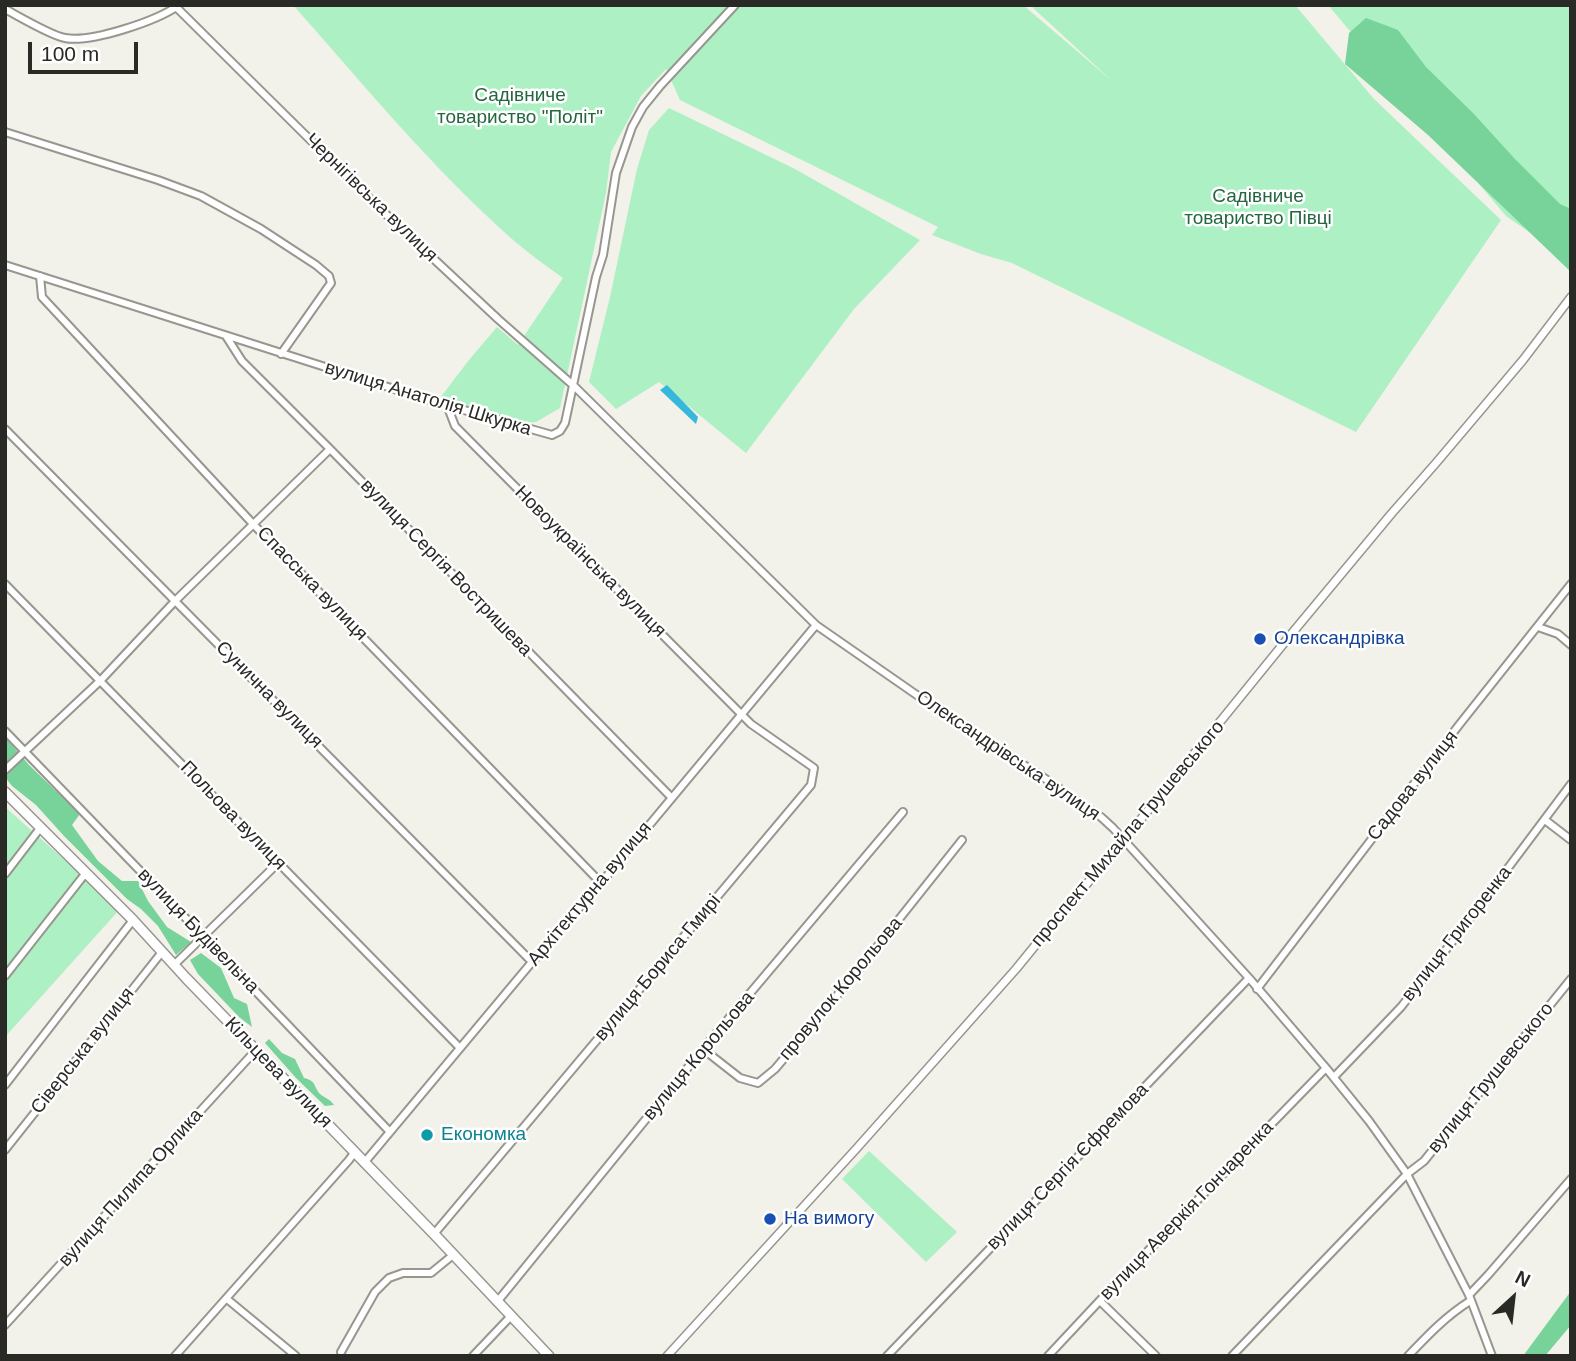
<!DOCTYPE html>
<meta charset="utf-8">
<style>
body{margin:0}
#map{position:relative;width:1576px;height:1361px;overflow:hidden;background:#f2f1ea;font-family:Arial,sans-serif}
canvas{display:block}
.frame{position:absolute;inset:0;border:7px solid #292926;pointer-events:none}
.north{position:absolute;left:1478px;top:1263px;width:70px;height:70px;-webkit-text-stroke:5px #fff;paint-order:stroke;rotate:27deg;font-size:19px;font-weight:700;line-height:28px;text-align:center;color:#292926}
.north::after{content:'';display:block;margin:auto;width:24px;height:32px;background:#292926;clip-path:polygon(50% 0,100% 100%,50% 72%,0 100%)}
.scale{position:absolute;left:28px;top:42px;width:110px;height:32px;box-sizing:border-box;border:4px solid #292926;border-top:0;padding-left:9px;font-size:21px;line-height:24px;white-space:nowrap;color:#292926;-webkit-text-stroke:5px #fff;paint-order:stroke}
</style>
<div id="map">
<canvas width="1576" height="1361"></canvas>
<div class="frame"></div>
<div class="north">N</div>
<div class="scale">100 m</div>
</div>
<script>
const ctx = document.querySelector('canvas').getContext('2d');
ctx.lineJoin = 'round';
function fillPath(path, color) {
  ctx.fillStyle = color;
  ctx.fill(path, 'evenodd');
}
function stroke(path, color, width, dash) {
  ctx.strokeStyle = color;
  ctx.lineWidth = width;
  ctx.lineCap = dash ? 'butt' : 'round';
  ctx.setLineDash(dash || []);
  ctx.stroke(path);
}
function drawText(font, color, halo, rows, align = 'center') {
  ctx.font = font + ' Arial,sans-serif';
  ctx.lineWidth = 5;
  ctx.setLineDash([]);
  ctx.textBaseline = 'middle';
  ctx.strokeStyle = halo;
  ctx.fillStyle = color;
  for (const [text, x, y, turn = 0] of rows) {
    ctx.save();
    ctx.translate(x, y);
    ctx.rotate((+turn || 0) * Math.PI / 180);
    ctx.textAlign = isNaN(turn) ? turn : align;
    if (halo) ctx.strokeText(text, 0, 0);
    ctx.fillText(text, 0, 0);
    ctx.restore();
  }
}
fillPath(new Path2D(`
 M293,5H1023L1112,81L1030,5H1295L1374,99L1501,220L1356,432L1012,263L981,254L932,235L938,227L680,100L666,69L641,96L611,152L606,193L560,408L536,422L521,423L440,398L469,360L497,327L518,345L563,278C546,266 528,253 512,239C432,168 364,85 293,5Z
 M1328,5H1571V261L1506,216Z
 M669,108L795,169L920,240L854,309L746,453L659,382L616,409L589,382L610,297L637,169L649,130Z
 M5,807L120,909L5,1037Z
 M869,1151L957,1232L926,1262L842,1179Z`), '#acf0c3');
fillPath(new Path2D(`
 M1366,18L1398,30L1426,67L1473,113L1514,158L1560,204L1571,209V272L1428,135L1345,64L1349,33Z
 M5,737L29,765L80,814L72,825L98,861L122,881H138L148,901L167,927L191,942L176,955L158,926L141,909L127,899L64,836L36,805L12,786L5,777Z
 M201,953L221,968L234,998L247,1004L252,1027L239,1017L198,974L190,960Z
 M269,1039L282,1053L295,1059L304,1078C317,1081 313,1086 320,1094C325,1098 330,1099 334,1105L325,1106L296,1078L265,1043Z
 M1571,1291V1325L1545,1356H1523Z`), '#78d39a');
fillPath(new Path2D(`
 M667,385L698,417L696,424L660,390Z`), '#35b8db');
const minor = new Path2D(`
 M174,5L375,204L498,319L574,386L816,625L970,732L1037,773L1101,817L1113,828L1249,978L1326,1068L1369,1121L1407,1174L1469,1295L1492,1356
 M5,9C20,17 50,35 65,38C91,43 157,21 179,5
 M5,132L158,180L201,196L261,229L316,265L329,276L331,283L281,354
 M5,265L432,401L552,435L560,431L565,423L596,277L603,255L616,173L632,127L643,107L660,86L735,5
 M40,276L42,297L254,525L601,883
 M226,336L242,361L330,449L671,797
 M5,429L532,962
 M5,584L460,1048
 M1538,627L1558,634L1571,645
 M5,731L203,936L390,1132
 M5,770L101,680L176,600L330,449
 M1545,820L1571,840
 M5,874L41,827
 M174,965L278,863
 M5,976L85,874
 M1257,989L1459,725L1571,584
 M703,1049L740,1078L758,1083L775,1069L861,967L962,840
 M1334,1077L1401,1007L1463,928L1571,784
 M5,1085L133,920
 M5,1150L162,952
 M364,1163L532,962L601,883L816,625
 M434,1234L811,785L814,768L751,724L455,426L447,405
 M1469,1295L1488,1275L1571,1179
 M227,1299L296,1356
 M1100,1301L1156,1356
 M497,1302L703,1049L903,812
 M5,1325L256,1050
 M341,1352L375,1292L389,1278L403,1273H431L453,1255
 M175,1356L349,1160L354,1153
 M473,1356L511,1316
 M887,1356L1249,978
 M1048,1356L1106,1294L1326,1068
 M1232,1356L1407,1174L1424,1161L1571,979
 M1408,1356C1428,1335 1446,1316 1470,1301`);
const tertiary = new Path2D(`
 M667,1356L857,1148L1016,969L1056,920L1124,840L1293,632L1392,513L1436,463L1523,360L1571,297`);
const secondary = new Path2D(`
 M5,792L133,920L186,978L434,1234L549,1356`);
stroke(minor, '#97968f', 10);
stroke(tertiary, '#97968f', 10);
stroke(secondary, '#97968f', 12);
stroke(minor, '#fff', 6);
stroke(tertiary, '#fff', 7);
stroke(secondary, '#fff', 9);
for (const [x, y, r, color] of [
 [1260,639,7,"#1a4fb4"],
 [427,1135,7,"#0f9aa8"],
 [770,1219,7,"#1a4fb4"]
]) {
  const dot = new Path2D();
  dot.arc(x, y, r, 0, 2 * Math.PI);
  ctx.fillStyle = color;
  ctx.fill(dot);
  stroke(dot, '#fff', 2.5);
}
drawText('19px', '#256641', '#fff', [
 ["Садівниче",520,96],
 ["товариство \"Політ\"",520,118],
 ["Садівниче",1258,197],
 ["товариство Півці",1258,219]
]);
drawText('19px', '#292926', '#fff', [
 ["Чернігівська вулиця",371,198,44],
 ["вулиця Анатолія Шкурка",428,399,17],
 ["Новоукраїнська вулиця",590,562,45],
 ["вулиця Сергія Востришева",446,568,46],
 ["Спасська вулиця",312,584,46],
 ["Сунична вулиця",269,695,45],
 ["Олександрівська вулиця",1008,756,34],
 ["Садова вулиця",1413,786,-52],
 ["Польова вулиця",233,816,46],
 ["проспект Михайла Грушевського",1128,834,-50],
 ["Архітектурна вулиця",590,894,-50],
 ["вулиця Будівельна",198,931,46],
 ["вулиця Григоренка",1457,934,-52],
 ["вулиця Бориса Гмирі",658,968,-50],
 ["провулок Корольова",841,989,-50],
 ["Сіверська вулиця",83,1051,-52],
 ["вулиця Корольова",699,1056,-50],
 ["Кільцева вулиця",278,1073,46],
 ["вулиця Грушевського",1491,1078,-51],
 ["вулиця Сергія Єфремова",1068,1167,-46],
 ["вулиця Пилипа Орлика",131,1188,-48],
 ["вулиця Аверкія Гончаренка",1187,1211,-46]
]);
drawText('19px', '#164399', '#fff', [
 ["Олександрівка",1274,639],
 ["На вимогу",784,1219]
], 'left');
drawText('19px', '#0d838f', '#fff', [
 ["Економка",441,1135]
], 'left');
</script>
